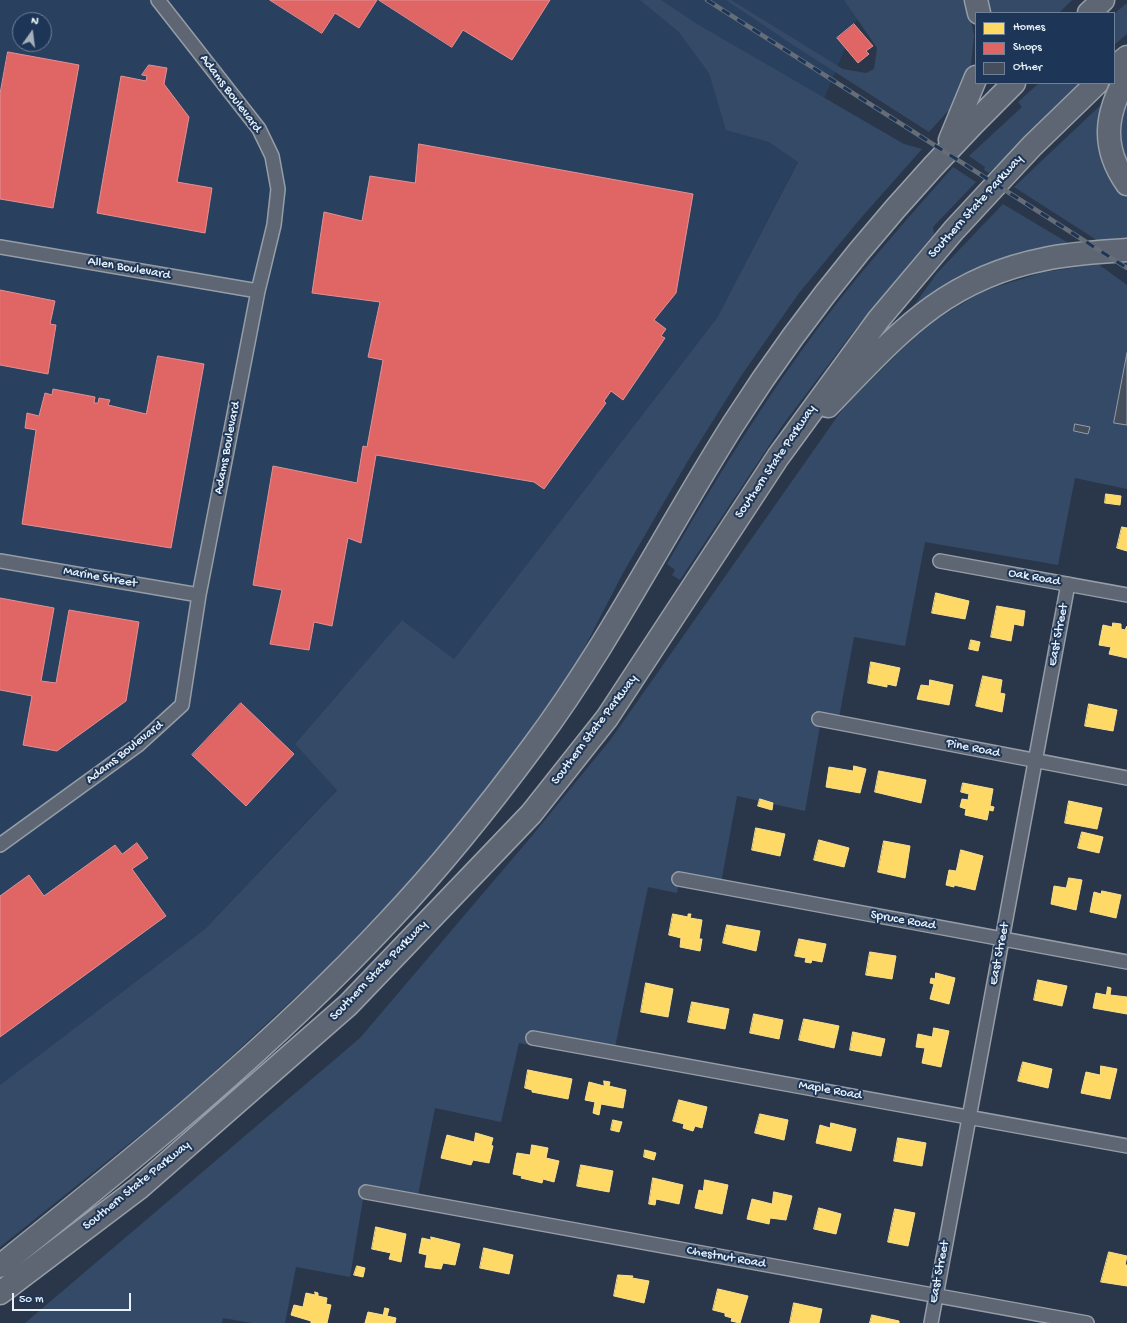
<!DOCTYPE html>
<style>
body{margin:0}
#map{position:relative;width:1127px;height:1323px;overflow:hidden;background:#2a374a;font-family:"Gochi Hand",sans-serif}
canvas{display:block}
.legend{position:absolute;left:975px;top:12px;width:140px;height:72px;box-sizing:border-box;background:#1d3557;border:1px solid #6e8097;margin:0;padding:5px 7px;list-style:none;font-size:12px;color:#e8f1f8}
.legend li{display:flex;align-items:center;gap:8px;height:20px}
.legend b{width:20px;border:1px solid #6e8097}
.north{position:absolute;left:12px;top:12px;width:40px;height:40px;box-sizing:border-box;background:#1d3557;border:1px solid #6e8097;border-radius:50%;rotate:14deg;font-size:11px;font-weight:700;line-height:16px;text-align:center;color:#e8f1f8}
.north::after{content:'';display:block;margin:auto;width:14px;height:18px;background:#a6b0bb;clip-path:polygon(50% 0,100% 100%,50% 72%,0 100%)}
.scale{position:absolute;left:12px;top:1293px;width:119px;height:18px;box-sizing:border-box;border:2px solid #e8f1f8;border-top:0;padding-left:5px;font-size:12px;line-height:14px;white-space:nowrap;color:#e8f1f8;-webkit-text-stroke:3px #1d3557;paint-order:stroke}
</style>
<div id="map">
<canvas width="1127" height="1323"></canvas>
<ul class="legend">
<li><b style="height:11px;background:#ffd966"></b>Homes</li>
<li><b style="height:11px;background:#e06666"></b>Shops</li>
<li><b style="height:11px;background:#444e5c"></b>Other</li>
</ul>
<div class="north">N</div>
<div class="scale">50 m</div>
</div>
<script>
const ctx = document.querySelector('canvas').getContext('2d');
ctx.lineJoin = 'round';
function fillPath(path, color) {
  ctx.fillStyle = color;
  ctx.fill(path, 'evenodd');
}
function stroke(path, color, width, dash) {
  ctx.strokeStyle = color;
  ctx.lineWidth = width;
  ctx.lineCap = dash ? 'butt' : 'round';
  ctx.setLineDash(dash || []);
  ctx.stroke(path);
}
function drawText(font, color, halo, rows, align = 'center') {
  ctx.font = font + ' "Gochi Hand",sans-serif';
  ctx.lineWidth = 4;
  ctx.setLineDash([]);
  ctx.textBaseline = 'middle';
  ctx.strokeStyle = halo;
  ctx.fillStyle = color;
  for (const [text, x, y, turn = 0] of rows) {
    ctx.save();
    ctx.translate(x, y);
    ctx.rotate((+turn || 0) * Math.PI / 180);
    ctx.textAlign = isNaN(turn) ? turn : align;
    if (halo) ctx.strokeText(text, 0, 0);
    ctx.fillText(text, 0, 0);
    ctx.restore();
  }
}
fillPath(new Path2D(`
 M0,0H865L798,161L717,318L454,659L402,620L295,744L337,789L205,929L0,1085ZM20,20H44V44H20Z`), '#2a405f');
fillPath(new Path2D(`
 M640,0H661L697,24L904,144L922,149L860,219L799,293L741,376L689,459L623,573L574,668L467,817L411,881L318,976L185,1099L0,1247V1085L205,929L337,790L295,744L402,620L454,659L717,318L798,162L769,142L726,130L709,73L679,32Z
 M726,0H731L843,69L866,73L874,69L877,48L844,0H967L974,36L970,74L957,107L947,112L929,132L796,47Z
 M985,0H1072L1059,13H988Z
 M1127,3V34L1114,45V14Z
 M1039,83H1082L989,173L984,170L985,167L969,156L1022,107L1018,102Z
 M1127,92V170L1116,153L1122,98Z
 M1105,101L1109,174L1127,195V244L1106,246L1014,187Z
 M953,167L976,182L933,227L934,234L853,332L782,426L680,580L672,575L675,570L667,564C715,480 766,397 824,320C864,267 909,217 953,167Z
 M1003,204L1080,250L917,311L913,307L937,273Z
 M1098,264L1127,285V489L1075,478L1058,565L925,542L905,646L854,637L838,723L821,720L805,811L737,796L721,883L680,877L677,893L648,887L614,1052L535,1038L533,1046L519,1043L501,1122L435,1108L418,1195L365,1187L350,1277L296,1267L285,1323H252L223,1318L222,1323H25L360,1038L531,837L611,739L844,407L904,347L932,322L983,291L1044,272Z`), '#354a67');
const homes = new Path2D(`
 M1106,494L1121,496L1120,505L1105,503Z
 M1122,527L1127,528V551L1117,548Z
 M936,593L969,601L965,619L932,613Z
 M997,606L1025,611L1023,626L1014,624L1011,641L991,637Z
 M1113,623L1121,624V629L1125,630L1127,626V658L1109,654L1111,647L1099,645L1103,625L1112,627Z
 M971,640L980,642L978,651L969,649Z
 M871,662L900,668L896,686L887,684V687L868,683Z
 M983,676L1002,680L1000,693L1005,694L1002,712L976,706Z
 M930,680L953,685L949,705L917,699L921,685L929,686Z
 M1089,704L1117,710L1113,731L1085,726Z
 M854,766L866,769L860,793L826,787L829,767L853,771Z
 M879,771L926,780L921,803L875,792Z
 M963,783L993,789L990,806L994,807L993,811L989,810L987,820L965,815L966,809L960,807L962,799L968,800L969,794L961,792Z
 M760,799L773,803L772,810L758,806Z
 M1069,801L1102,808L1097,829L1065,823Z
 M756,828L785,834L780,856L752,850Z
 M1082,832L1103,837L1099,853L1078,848Z
 M819,840L849,848L844,867L814,860Z
 M884,841L910,846L905,878L878,872Z
 M961,850L983,856L975,890L954,885V887L946,885L949,870L956,871Z
 M1069,878L1082,880L1076,910L1051,904L1054,886L1066,888Z
 M1102,891L1121,895L1116,918L1090,912L1094,892L1101,894Z
 M673,914L688,917V914H691L690,918L702,920L699,939H702L700,951L680,947L681,938L669,935Z
 M727,925L760,931L756,951L723,943Z
 M799,939L826,944L822,962L812,960L811,963L805,962L806,958L795,956Z
 M870,952L896,956L892,979L866,975Z
 M936,973L955,978L949,1004L930,999L934,984L930,983L931,978L935,979Z
 M1038,980L1067,986L1062,1006L1034,1000Z
 M646,983L673,989L668,1017L641,1012Z
 M1108,987L1111,988L1110,995L1127,997V1014L1093,1008L1096,993L1106,995Z
 M692,1002L729,1009L725,1029L688,1022Z
 M754,1014L783,1020L779,1039L750,1033Z
 M804,1019L839,1026L834,1048L799,1040Z
 M934,1028L949,1031L941,1067L922,1063L925,1048L916,1047L918,1034L932,1037Z
 M853,1032L885,1039L881,1056L850,1050Z
 M1023,1062L1052,1069L1048,1088L1018,1081Z
 M1101,1066L1117,1069L1110,1099L1081,1093L1086,1072L1100,1075Z
 M528,1070L572,1079L568,1099L532,1092V1090L525,1088Z
 M604,1081L610,1082L609,1086L626,1090L623,1108L601,1104L599,1115L593,1113L595,1102L585,1100L589,1082L604,1086Z
 M679,1100L707,1107L702,1128L695,1126L693,1131L683,1128L684,1124L673,1121Z
 M760,1114L788,1120L784,1140L755,1133Z
 M613,1120L622,1122L619,1132L611,1130Z
 M831,1123L856,1129L851,1151L816,1143L820,1125L830,1128Z
 M476,1133L493,1138L491,1145L493,1146L489,1163L473,1160L471,1165L441,1158L447,1135L474,1142Z
 M898,1138L926,1143L922,1166L894,1161Z
 M532,1145L548,1148L546,1158L559,1161L554,1182L543,1179L542,1183L521,1178L522,1176L513,1174L517,1153L530,1155Z
 M645,1150L656,1153L654,1160L644,1157Z
 M581,1165L613,1171L609,1192L577,1186Z
 M653,1178L683,1185L679,1204L656,1199L655,1205L649,1204Z
 M705,1180L728,1185L722,1214L695,1208L699,1190L703,1191Z
 M774,1192L792,1196L786,1220L770,1218L769,1224L747,1219L752,1199L772,1204Z
 M819,1208L841,1214L836,1234L814,1229Z
 M895,1209L915,1213L908,1246L888,1242Z
 M376,1227L406,1234L401,1262L389,1259L391,1253L372,1249Z
 M431,1237L460,1244L455,1265L443,1263L441,1269L425,1267L427,1255L419,1253L422,1238L431,1240Z
 M484,1248L513,1255L509,1274L480,1268Z
 M1109,1252L1127,1256L1125,1265H1127V1286L1101,1282Z
 M357,1266L365,1268L363,1277L354,1275Z
 M618,1275L633,1276L632,1278L649,1281L644,1303L614,1296Z
 M718,1289L748,1296L740,1323L731,1321L732,1318L725,1316V1313L713,1310Z
 M315,1292L318,1293V1296L327,1298L326,1304L331,1305L327,1323H311V1321L291,1315L294,1305L303,1307L306,1293L315,1295Z
 M794,1303L822,1309L819,1323H790Z
 M385,1308L389,1309L387,1316L396,1318L395,1323H365L368,1312L383,1315Z
 M872,1315L899,1321V1323H870Z`);
fillPath(homes, '#ffd966');
stroke(homes, '#f8e092', 1);
const shops = new Path2D(`
 M270,0H377L359,28L335,13L322,33Z
 M379,0H550L512,60L463,30L452,47Z
 M854,24L873,46L866,51L869,54L858,63L837,38Z
 M8,52L79,65L53,208L0,199V94Z
 M149,65L167,68L164,84L189,117L177,182L212,188L205,233L97,213L121,76L146,81L147,76L142,75Z
 M419,144L693,194L676,293L654,320L666,329L661,336L665,338L623,400L611,391L604,401L606,403L544,489L534,482L376,455L361,543L348,538L332,626L314,622L309,650L270,644L282,590L253,585L273,466L357,483L363,446L367,447L383,360L368,357L380,302L312,293L324,212L362,221L370,176L415,183Z
 M0,290L55,301L50,324L56,325L48,374L0,365Z
 M158,356L204,364L171,548L22,524L36,430L25,428L27,413L39,416L45,393L52,395L53,389L95,397L94,403H98L99,398L110,400L108,405L146,414Z
 M0,598L54,608L41,681L56,683L69,610L139,622L126,701L57,751L23,745L32,696L0,690Z
 M241,703L294,754L246,806L192,755Z
 M137,843L148,858L132,869L166,916L0,1037V896L29,875L44,896L115,845L122,854Z`);
fillPath(shops, '#e06666');
stroke(shops, '#e29092', 1);
const building = new Path2D(`
 M1127,353V425L1114,423Z
 M1075,424L1090,427L1088,434L1074,431Z`);
fillPath(building, '#444e5c');
stroke(building, '#959da7', 1);
const street = new Path2D(`
 M0,247L258,291
 M0,561L199,595
 M940,561L1127,595
 M819,719L1127,778
 M0,845L138,745L182,705L199,595L258,291L274,225L278,189L272,156L259,129L158,0
 M679,879L1127,962
 M533,1038L1127,1146
 M366,1192L1087,1323
 M931,1323L1068,584`);
const highway = new Path2D(`
 M976,0L979,13
 M1089,13L1103,0
 M1114,68L1127,57
 M1127,76C1105,114 1101,147 1127,184
 M950,140L976,77
 M828,406C897,335 943,279 1045,259C1072,253 1100,252 1127,250
 M0,1266C135,1158 271,1048 389,921C441,866 489,806 534,745C610,643 666,530 734,423C813,299 909,186 1014,83
 M0,1293L139,1188L348,1005L531,814L607,718L778,457L879,319L954,230L992,189L1032,146L1097,83`);
stroke(street, '#959da7', 16);
stroke(highway, '#959da7', 25);
stroke(street, '#5d6672', 13);
stroke(highway, '#5d6672', 22);
const rail = new Path2D(`
 M707,0L1127,268`);
stroke(rail, '#656d78', 4.5);
stroke(rail, '#1d3557', 3, [9]);
drawText('13px', '#e8f1f8', '#1d3557', [
 ["Adams Boulevard",230,94,53],
 ["Southern State Parkway",976,207,-48],
 ["Allen Boulevard",129,269,10],
 ["Adams Boulevard",228,448,-79],
 ["Southern State Parkway",776,462,-56],
 ["Marine Street",100,578,10],
 ["Oak Road",1034,578,10],
 ["East Street",1059,635,-79],
 ["Southern State Parkway",595,730,-53],
 ["Pine Road",973,749,11],
 ["Adams Boulevard",125,753,-38],
 ["Spruce Road",903,921,10],
 ["East Street",1000,954,-79],
 ["Southern State Parkway",379,971,-46],
 ["Maple Road",830,1091,10],
 ["Southern State Parkway",137,1186,-39],
 ["Chestnut Road",726,1258,10],
 ["East Street",940,1272,-79]
]);
</script>
